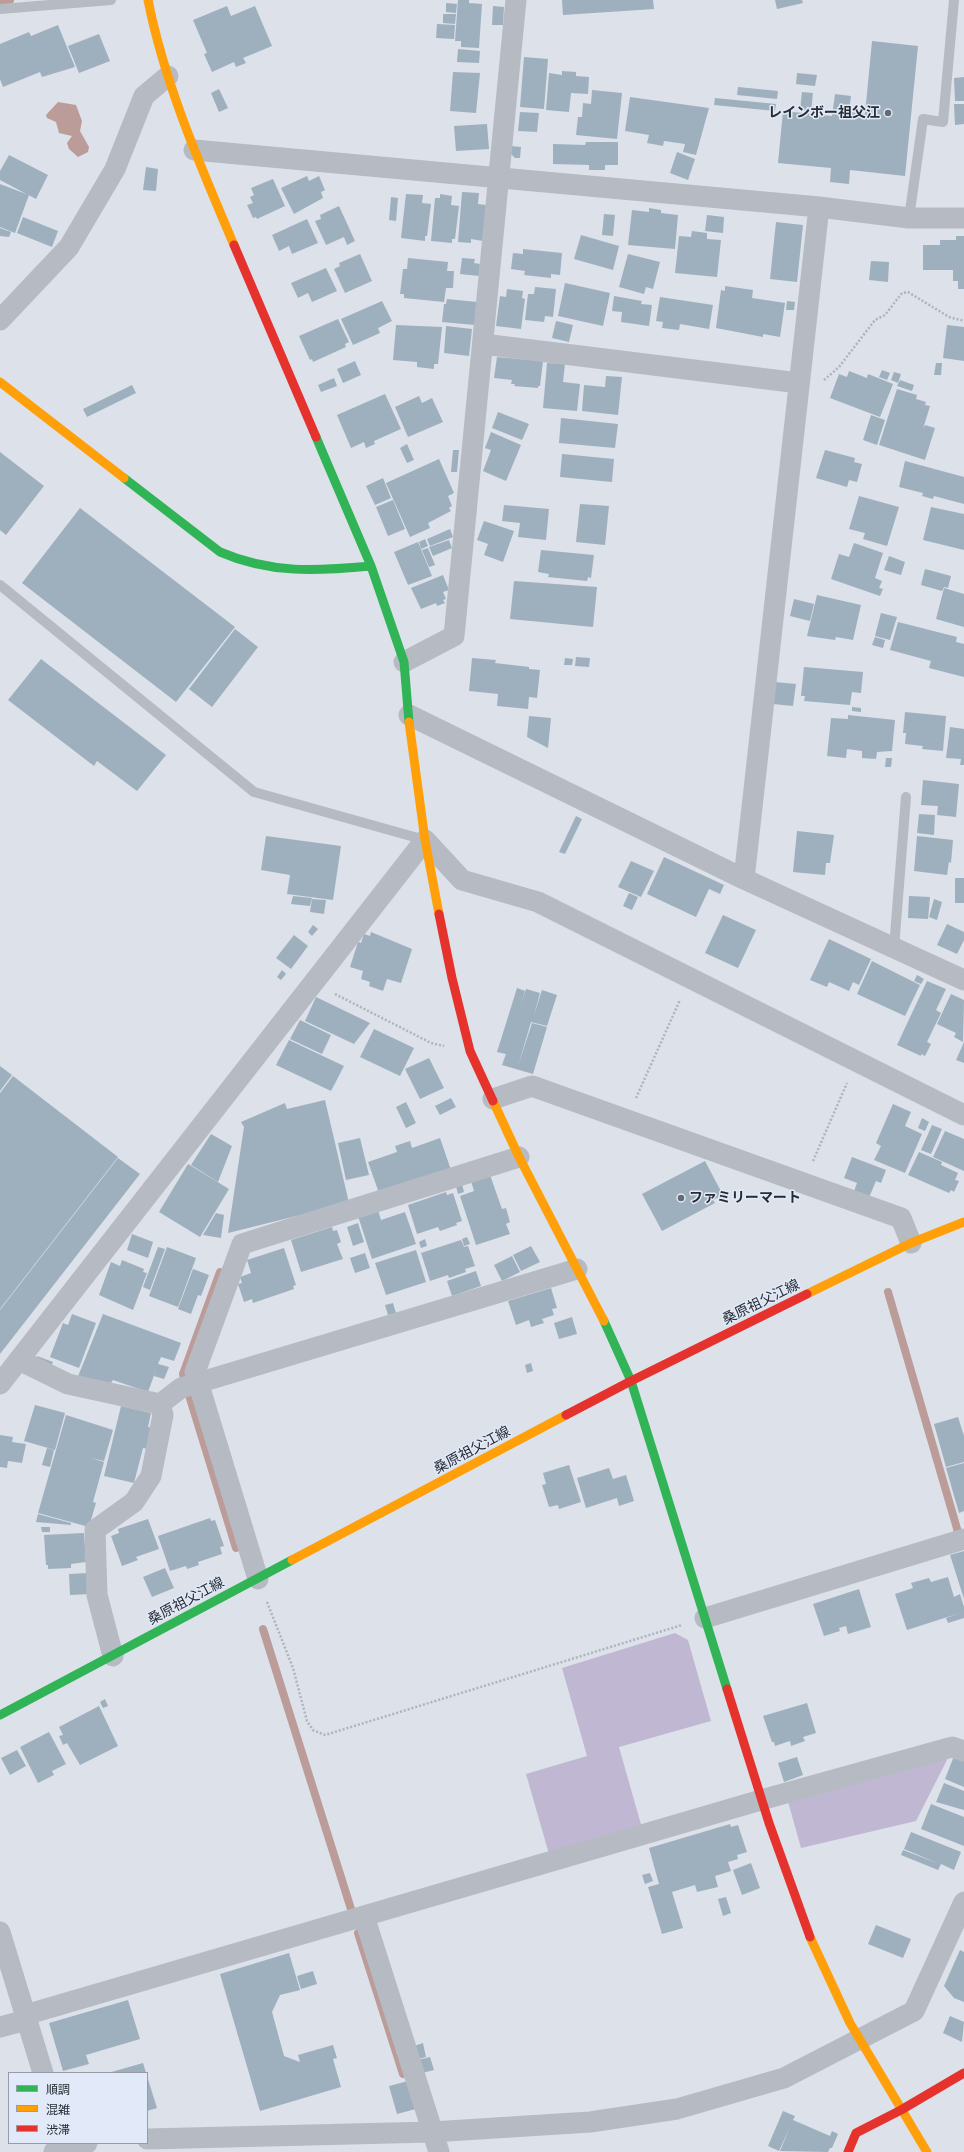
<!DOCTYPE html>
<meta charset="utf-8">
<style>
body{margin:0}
#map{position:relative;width:964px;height:2152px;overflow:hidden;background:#dce1ea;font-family:"Golos Text","Noto Sans JP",sans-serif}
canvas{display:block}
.legend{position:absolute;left:8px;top:2072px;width:140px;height:72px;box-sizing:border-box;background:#e2e9f8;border:1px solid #969da9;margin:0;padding:5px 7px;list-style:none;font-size:12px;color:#252c33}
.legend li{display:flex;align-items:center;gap:8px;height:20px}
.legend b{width:20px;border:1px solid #969da9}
</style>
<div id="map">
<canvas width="964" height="2152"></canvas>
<ul class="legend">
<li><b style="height:5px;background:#30b455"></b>順調</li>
<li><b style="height:5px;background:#ff9f0a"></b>混雑</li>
<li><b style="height:5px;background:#e5322d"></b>渋滞</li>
</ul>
</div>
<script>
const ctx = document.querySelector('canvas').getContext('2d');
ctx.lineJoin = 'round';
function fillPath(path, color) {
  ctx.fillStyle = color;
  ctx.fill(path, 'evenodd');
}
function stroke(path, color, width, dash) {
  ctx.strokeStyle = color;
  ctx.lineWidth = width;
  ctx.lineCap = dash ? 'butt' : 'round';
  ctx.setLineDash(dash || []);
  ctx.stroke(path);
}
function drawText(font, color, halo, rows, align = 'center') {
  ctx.font = font + ' "Golos Text","Noto Sans JP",sans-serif';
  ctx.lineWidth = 3;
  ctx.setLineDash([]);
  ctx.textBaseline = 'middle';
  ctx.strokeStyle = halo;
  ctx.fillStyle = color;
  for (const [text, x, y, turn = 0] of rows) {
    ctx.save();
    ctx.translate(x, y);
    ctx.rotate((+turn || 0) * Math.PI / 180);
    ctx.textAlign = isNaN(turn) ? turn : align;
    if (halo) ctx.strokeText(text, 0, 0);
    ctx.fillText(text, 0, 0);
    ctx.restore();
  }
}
fillPath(new Path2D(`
 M675,1633L688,1640L711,1721L619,1747L642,1828L549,1854L526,1774L587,1756L562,1668Z
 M951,1752L916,1821L801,1848L787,1798Z`), '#c0b8d2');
fillPath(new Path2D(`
 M58,102L76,105L82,121L80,131L89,147L88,152L78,157L69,149L67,143L72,136L59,133L56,122L47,118L46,115Z`), '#bb9c99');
stroke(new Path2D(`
 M0,1L10,0
 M888,1292L958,1532
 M184,1378L183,1374L220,1272
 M189,1395L236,1548
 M263,1629L351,1909
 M358,1933L403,2074`), '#bb9c99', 8);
fillPath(new Path2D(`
 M458,0H469V3L482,4L479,48L461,47V41H455Z
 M562,0H653L654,9L563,15Z
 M775,0H802L803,3L777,9Z
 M446,3L457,4L456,13L446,12Z
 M227,6L231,16L255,6L272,46L243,58L246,63L236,67L234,62L212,72L204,54L207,53L193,20Z
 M493,6L504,7L503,25H492Z
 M443,14H456L455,24L443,23Z
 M437,24L455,25L454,39L436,38Z
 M58,25L75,67L42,77L40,72L3,87L0,79V44L29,32L31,36Z
 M99,34L110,61L79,73L68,46Z
 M872,41L918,46L905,176L850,170L849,184L830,182L831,168L778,163L783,111L832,116L835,94L851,96L849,112L865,114Z
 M458,49L480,51L479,63L457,62Z
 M524,57L548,59L544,109L520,107Z
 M562,71L576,72V76L589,77L588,94L571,93L569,112L546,110L549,73L562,75Z
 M453,72L480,73L476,113L450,111Z
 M797,73L817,75L815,86L796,84Z
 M964,77V101H955L954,78Z
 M738,87L778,91L777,99L737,95Z
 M219,89L228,108L219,112L211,93Z
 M592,90L622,93L617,139L576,135L578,117H582L583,103L591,104Z
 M802,92L813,93L811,112L800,110Z
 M630,97L709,108L696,155L683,152L685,144L664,141L663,146L647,143L649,135L625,131Z
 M715,98L776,104L775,111L714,105Z
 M954,104H964V124L955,125Z
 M520,112L539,113L537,132L518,131Z
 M487,124L489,149L456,151L454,126Z
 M586,142H618V165H605V170H589V165L553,164V144L585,145Z
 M511,146L521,147L520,158H515L510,153Z
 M677,152L695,159L688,180L670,173Z
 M9,155L48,175L36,199L0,180V171Z
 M146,167L158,169L156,191L143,190Z
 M307,176L309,181L319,176L325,190L321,192L323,198L294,214L281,188Z
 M273,179L285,206L257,219L256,217L253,218L247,205L253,203L250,197L254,195L251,188Z
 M0,184L29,195L15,233L0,227Z
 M462,192L479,193L478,204L486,205L483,241L471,239V243L458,242Z
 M406,194L423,195L422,203L431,204L427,236H425V241L401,238Z
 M440,194L452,196L451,205L459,206L455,239H452V243L431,241L435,198H440Z
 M391,197L398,198L396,221L389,220Z
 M339,206L355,241L347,245L344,237L326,245L315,221L321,219L320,215Z
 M649,208L661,210V213L678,215L675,249L628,245L632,210L649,212Z
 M604,214L615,215L613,236L602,235Z
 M707,215L724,217L723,233L705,231Z
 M23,217L58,231L52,247L17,233Z
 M307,219L318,243L292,254L289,246L279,251L272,235Z
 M776,222L803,225L797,282L770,279Z
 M0,228L11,232L9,237L0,236Z
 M692,231L707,233V239L721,240L717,277L675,273L679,236L691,237Z
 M581,235L619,246L613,270L574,259Z
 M956,236H964V289H958V281H953V270H923V245H940V240H956Z
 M523,249L562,253L560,275L551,274V278L524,275L525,271L511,269L513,253L523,254Z
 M360,254L372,281L345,293L334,269L340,266L339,263Z
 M628,254L660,262L653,289L646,287L644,294L619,287Z
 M408,258L448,262L447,271H454L453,288H446L444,302L404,298V294H400L403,269H407Z
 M462,258L475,259L474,263L480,264L479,276L460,274Z
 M871,261L889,262L888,282L869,280Z
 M326,268L337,291L312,302L308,293L298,298L291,283Z
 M565,283L610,293L603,326L558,316Z
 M725,286L753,290L752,298L785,303L780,337L763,334V337L716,328L721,290L725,291Z
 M535,287L556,289L553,317L545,316L544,322L525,320L528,294H534Z
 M507,289L523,291L522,298L525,299L521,329L496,326L500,296L506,297Z
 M614,296L642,301L641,304L652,305L649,326L621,322L622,312L612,311Z
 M660,297L713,305L709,329L680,324L679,330L662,328L663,322L656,321Z
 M447,299L477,302L475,325L442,322L444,304H446Z
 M382,301L392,321L378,328L380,333L353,345L341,319Z
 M787,301L795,302L794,310H786Z
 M338,319L349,342L345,344L346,347L313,362L312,359L310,360L299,336Z
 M556,321L573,325L569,342L552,338Z
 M396,325L442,327L438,364H434V369L417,367V362L393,360Z
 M947,325L964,327V361L943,358Z
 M446,326L472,329L469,356L444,353Z
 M497,357L543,361L540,386H538V388L514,386L515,384H511L512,380L494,378Z
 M355,361L361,375L343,383L337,369Z
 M547,363L565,364L563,382L580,384L577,411L543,408Z
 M936,363H942L941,375H934Z
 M882,370L890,373L887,380L879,377Z
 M849,371L867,378L868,374L893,384L880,417L830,398L839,374L847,377Z
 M894,372L901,374L898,383L891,380Z
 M606,376L622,377L618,415L582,411L584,385L605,387Z
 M334,378L337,386L321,392L318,385Z
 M900,380L914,385L912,391L897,386Z
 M132,385L136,393L87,417L83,409Z
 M897,389L917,395L916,399L926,402L925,405L930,406L923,429L925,425L935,428L925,460L879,445Z
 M385,394L401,429L374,441L375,444L366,448L364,442L351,448L337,415Z
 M419,396L422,403L432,398L443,422L408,437L395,407Z
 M498,412L529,424L522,440L492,428Z
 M871,415L885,420L877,445L863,440Z
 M561,418L618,424L615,448L559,443Z
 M491,432L521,445L506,481L483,471L491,450L485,448Z
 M407,444L414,460L407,463L400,448Z
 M453,450H459L457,472H451Z
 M825,450L855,458L854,462L862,464L857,482L849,480L847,487L816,478Z
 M0,452L44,486L6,535L0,530Z
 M562,454L614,459L612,482L560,477Z
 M439,459L454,493L448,496L452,506L449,508L451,511L428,523L430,528L410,537L386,483Z
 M905,461L964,477V504L934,496L933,499L922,496L923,493L899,487Z
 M383,478L391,498L375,505L366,486Z
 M859,496L899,507L887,546L863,539L865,533L849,529Z
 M393,500L405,529L388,536L376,507Z
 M580,504L609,506L605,545L576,542Z
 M504,505L549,509L546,540L518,537L520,523L502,521Z
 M931,507L964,514V550L923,540Z
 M80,508L235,627L176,702L22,583Z
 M484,521L514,531L503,562L484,555L488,544L477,540Z
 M450,529L453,537L430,546L427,539Z
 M425,539L428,546L421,549L419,542Z
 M449,540L452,548L433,556L429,547Z
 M418,542L432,576L408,585L394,552Z
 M854,543L883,553L875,578L882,581L879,588L883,589L880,596L831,579L839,554L849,557Z
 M428,548L435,565L429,567L422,550Z
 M541,550L594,555L591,578L588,577L587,581L548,577L549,574L538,572Z
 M889,556L905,562L901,575L884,570Z
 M925,569L951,576L948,588L944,587L942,591L921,585Z
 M443,575L449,590L443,592L446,599L443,600L445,603L437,606L436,603L421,609L411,588Z
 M514,581L597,587L593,627L510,619Z
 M944,588L964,594V627L936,619Z
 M817,595L861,605L853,640L836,637L835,640L807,636Z
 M794,599L814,604L810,621L790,616Z
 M881,613L897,617L890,640L875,636Z
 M898,622L957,637L956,642L964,644V677L929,668L931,661L890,650Z
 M235,629L258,647L212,707L189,689Z
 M875,637L885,640L883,648L872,645Z
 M576,657L590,658L589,667L575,666Z
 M472,658L496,660L495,663L529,667V669L540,670L537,698L529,697L528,709L497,706L498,694L469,691Z
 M565,658L573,659L572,665H564Z
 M41,659L166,755L137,791L97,761L94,766L8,700Z
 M804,667L863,672L861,693L852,692L850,705L804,701L805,696H801Z
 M775,682L796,684L793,706L773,704Z
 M852,707L861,708V712L852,711Z
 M905,712L946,716L943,751L922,749L923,746L905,744L906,733H903Z
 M848,715L895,720L892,751L877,752L876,759L862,758V751L847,749L846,758L827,756L831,718L848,719Z
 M529,716L551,718L548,748L527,737Z
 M950,727L964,729V765H960L961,759L946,758Z
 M886,758H892L891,767H885Z
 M923,780L959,784L956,817L937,815L938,806L921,805Z
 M919,814L935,815L934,835L917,833Z
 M576,816L582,819L565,854L559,852Z
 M797,831L834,835L830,863H826L825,875L793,872Z
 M266,836L341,846L333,900L287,894L290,875L261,870Z
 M917,836L953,840L951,863L949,862L947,875L914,871Z
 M664,857L724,885L720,894L709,889L696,917L647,894Z
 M631,861L654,871L641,897L618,887Z
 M955,878H964V903H955Z
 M629,893L638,897L632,910L623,906Z
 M293,896L312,898L310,906L291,904Z
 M909,896L930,897L928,919L908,918Z
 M312,899L326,900L324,914L310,912Z
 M934,899L942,902L937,920L929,917Z
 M723,915L756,930L738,968L705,953Z
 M947,924L964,932V940L957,954L937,945Z
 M313,925L318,929L312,936L308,932Z
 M371,932L412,949L401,983L387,979L383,991L369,986L370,982L361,979L363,971L350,967L358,942L361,943L364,934L370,936Z
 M294,935L308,946L291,969L276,958Z
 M829,939L871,959L859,985L853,982L849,991L829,982L827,987L810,980Z
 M872,961L920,985L905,1016L857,994Z
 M282,970L286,974L281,980L277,977Z
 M917,975L924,979L921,984L914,981Z
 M927,981L946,989L936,1010L941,1013L927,1042L931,1044L925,1056L921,1054V1056L897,1045Z
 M517,988L525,991L520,1008L526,989L540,993L534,1015L542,990L557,995L547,1026L531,1022L518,1066L532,1023L547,1027L533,1074L502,1065L506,1054L497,1052Z
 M951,994L964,1000L963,1042L954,1037L956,1033L937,1024Z
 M316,997L370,1023L354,1044L305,1021Z
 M300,1020L331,1035L322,1054L290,1039Z
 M374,1029L414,1048L400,1076L360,1057Z
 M289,1040L344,1066L331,1091L276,1065Z
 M964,1042V1063L956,1060Z
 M429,1058L444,1088L420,1099L405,1069Z
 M0,1066L12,1075L0,1091Z
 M13,1076L118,1157L0,1309V1093Z
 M451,1098L456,1107L440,1115L435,1106Z
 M325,1100L349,1203L228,1233L244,1127L241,1122L285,1103L287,1109Z
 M406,1102L416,1123L406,1128L396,1107Z
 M893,1104L911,1112L905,1126L922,1134L905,1173L874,1160L881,1146L876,1143Z
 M922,1118L929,1122L925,1131L918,1128Z
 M932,1125L942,1129L931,1154L921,1150Z
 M945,1131L964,1139V1171L933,1157Z
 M211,1134L232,1146L218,1182L191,1165Z
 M360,1138L369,1175L346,1180L338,1143Z
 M440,1138L451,1170L379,1193L368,1162L397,1152L395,1146L410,1141L412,1148Z
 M919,1152L942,1162L941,1165L958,1173L955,1180L959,1181L954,1192L951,1190L949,1193L908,1175Z
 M852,1157L886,1170L881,1183L876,1181L868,1200L853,1194L857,1183L844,1178Z
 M118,1158L140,1174L0,1354V1310Z
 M705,1161L723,1195L713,1200L715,1203L662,1231L642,1194Z
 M188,1164L229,1189L200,1237L159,1212Z
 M490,1175L502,1209L506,1208L510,1222L506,1224L510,1234L476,1245L460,1196L474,1191L471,1181Z
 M462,1184L464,1192L458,1194L456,1186Z
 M446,1192L447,1195L453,1193L462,1221L456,1223L457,1225L440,1231L438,1227L417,1234L408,1205Z
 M378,1210L381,1220L405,1212L416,1244L372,1259L358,1216Z
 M216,1213L224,1215L221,1238L203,1235Z
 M358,1223L364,1242L353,1246L347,1227Z
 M332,1227L333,1231L337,1230L341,1242L337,1244L343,1259L301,1272L291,1240Z
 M132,1234L153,1242L148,1258L127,1250Z
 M467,1237L470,1244L464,1246L462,1239Z
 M425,1239L427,1246L421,1248L419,1242Z
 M461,1240L464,1247L468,1246L475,1266L465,1269L466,1272L449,1278L448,1275L430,1281L421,1253Z
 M531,1246L540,1262L521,1271L513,1255Z
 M158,1247L165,1249L150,1290L143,1287Z
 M167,1247L196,1258L178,1307L149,1296Z
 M284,1248L296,1285L293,1286L294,1289L253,1303L252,1299L244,1302L238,1284L242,1283L240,1277L251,1273L247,1260Z
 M416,1250L426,1282L386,1295L375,1263Z
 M365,1253L370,1268L355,1273L350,1258Z
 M512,1256L520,1272L502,1281L494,1265Z
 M122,1260L144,1269L143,1272L147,1273L133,1310L99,1295L111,1262L120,1266Z
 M193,1269L209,1275L201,1296L198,1295L191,1314L178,1309Z
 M476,1271L481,1286L452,1296L447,1281Z
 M551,1288L557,1308L552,1309L554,1315L542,1319L544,1323L531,1327L529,1320L516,1325L508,1301Z
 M393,1303L396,1313L388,1315L385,1305Z
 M72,1314L96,1323L79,1368L50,1357L63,1323L68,1325Z
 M103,1314L181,1343L174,1361L161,1357L158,1364L169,1367L164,1379L154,1376L156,1370L148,1392L113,1380L111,1383L77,1379Z
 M572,1317L577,1334L559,1339L554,1323Z
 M37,1356L53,1362L50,1369L34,1363Z
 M531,1363L533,1371L527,1373L525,1365Z
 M35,1405L65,1413L55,1450L24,1441Z
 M121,1406L151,1413L148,1427L153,1428L148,1449L143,1448L134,1483L104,1476Z
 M66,1415L113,1430L104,1461L91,1458L104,1462L93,1502L96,1503L89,1527L38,1513Z
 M958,1417L964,1436V1462L946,1467L934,1424Z
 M0,1435L13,1437L12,1442L26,1444L22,1463L8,1461L7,1468L0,1467Z
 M47,1448L54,1450L50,1467L42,1465Z
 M964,1463V1511L959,1513L946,1468Z
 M569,1465L581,1502L559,1509L558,1505L549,1507L542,1485L546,1484L543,1473Z
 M609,1468L613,1479L626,1475L634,1501L619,1506L617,1498L586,1508L577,1478Z
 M38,1514L71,1523V1525L36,1522Z
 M210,1518L211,1521L215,1520L224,1546L220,1547L222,1554L198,1562L199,1565L187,1569L186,1566L170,1571L158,1536Z
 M148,1519L159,1549L136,1557L138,1560L122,1566L111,1536L119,1533L118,1529Z
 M41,1527H50V1532H42Z
 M84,1533L86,1562L71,1564V1568L48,1569V1565H46L44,1535Z
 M964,1551V1599L950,1555Z
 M165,1568L174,1588L152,1597L143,1577Z
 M88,1573L90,1594L70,1595L69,1574Z
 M948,1577L954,1597L960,1594L964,1607V1618L948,1623L946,1618L960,1613L907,1630L895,1594L913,1588L911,1583L929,1578L931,1582Z
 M859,1589L871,1627L848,1634L846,1626L839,1628L840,1631L824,1636L813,1604Z
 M105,1699L108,1706L103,1708L100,1702Z
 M807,1703L816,1733L803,1737L805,1741L791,1746L790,1741L775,1746L774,1742H772L763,1716Z
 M99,1706L118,1746L80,1765L67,1743L63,1745L59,1736L63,1735L59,1727Z
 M49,1732L66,1764L52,1771L54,1775L38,1783L20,1747Z
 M17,1750L26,1766L10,1775L1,1758Z
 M954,1756L964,1760V1787L945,1779Z
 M797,1757L803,1775L784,1782L778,1763Z
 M944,1783L964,1791V1810L936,1802Z
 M931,1804L964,1817V1846L921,1829Z
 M730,1824L731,1827L738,1825L747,1852L737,1855L738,1859L728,1862L731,1871L715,1876L718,1887L697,1892L695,1885L672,1892L683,1928L662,1934L648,1887L659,1884L649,1848Z
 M911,1832L961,1852L954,1870L941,1864L938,1870L901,1855L903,1850L937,1863L904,1849Z
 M751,1863L760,1888L742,1895L733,1870Z
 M650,1873L653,1881L645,1884L642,1875Z
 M726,1897L731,1913L723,1916L718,1899Z
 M876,1925L911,1939L903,1958L868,1944Z
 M960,1950L964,1952V2002L954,1998L944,1986Z
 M289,1953L300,1990L280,1995L272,2012L284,2056L300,2062L298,2055L333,2045L337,2058L333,2059L341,2087L260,2111L220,1974Z
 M313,1971L317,1984L301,1989L297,1976Z
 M128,2000L140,2039L86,2055L89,2064L63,2071L49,2023Z
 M950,2016L964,2022L962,2042L943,2033Z
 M423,2043L426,2057L418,2059L414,2046Z
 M430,2057L434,2070L422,2073L418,2060Z
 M143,2063L146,2073H108Z
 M147,2076L157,2108L147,2111Z
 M408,2081L416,2109L397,2114L389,2086Z
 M783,2111L795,2116L793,2120L830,2136L832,2131L838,2134L832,2148H830L828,2152L780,2151L790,2127L779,2151L768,2146Z`), '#9eb0be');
stroke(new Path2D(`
 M824,380L839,367L875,320L885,315L902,293L908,292L949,317L964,321
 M335,994L431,1043L444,1046
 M636,1098L680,1000
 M813,1161L847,1083
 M267,1602L293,1668L307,1721L313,1730L325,1735L682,1625`), '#aeb4bc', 2.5, [2, 2]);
stroke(new Path2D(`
 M0,9L111,0
 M909,218L923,119L943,122L954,0
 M0,585L254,792L425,840
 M894,948L906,797`), '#b6bbc3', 10);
stroke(new Path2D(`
 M194,150L819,207L909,218H964
 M0,320L69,247L115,169L144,96L168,76
 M483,344L799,383
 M404,662L454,636L516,0
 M409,715L744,879L964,980
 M744,879L819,207
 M493,1099L532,1086L901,1218L911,1243
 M19,1360L68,1384L160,1404L181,1388L577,1269
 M0,1384L425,840L462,880L538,902L964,1115
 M258,1579L195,1372L242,1244L519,1157
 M705,1618L964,1539
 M113,1656L97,1595L95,1530L134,1502L151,1476L163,1415L160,1404
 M364,1916L439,2152
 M0,1932L43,2073
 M25,2015L761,1800L952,1747L964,1751
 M0,2027L26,2020
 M147,2139L432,2132L590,2122L677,2109L784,2078L914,2011L964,1902
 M54,2152L66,2147L87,2143`), '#b6bbc3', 21);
stroke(new Path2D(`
 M316,437L371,566L404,662L409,722
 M124,478L220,552C271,574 317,571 371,566
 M604,1321L631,1381L727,1689
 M0,1715L292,1560`), '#30b455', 9);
stroke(new Path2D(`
 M148,0C165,85 200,165 234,245
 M0,382L124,478
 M409,722L425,840L439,914
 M493,1101L519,1157L604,1321
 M807,1294L911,1243L964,1222
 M292,1560L566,1415
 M810,1937L850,2023L927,2152`), '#ff9f0a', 9);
stroke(new Path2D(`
 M234,245L316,437
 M439,914L452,978L470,1051L493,1101
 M566,1415L631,1381L807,1294
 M727,1689L769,1823L810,1937
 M848,2152L856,2133L901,2110L964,2073`), '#e5322d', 9);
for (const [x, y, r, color] of [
 [888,113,4,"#656b73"],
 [681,1198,4,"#656b73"]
]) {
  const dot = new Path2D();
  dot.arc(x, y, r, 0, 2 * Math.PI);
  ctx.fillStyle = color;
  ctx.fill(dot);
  stroke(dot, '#e2e9f8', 1.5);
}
drawText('bold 14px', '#252c33', '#e2e9f8', [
 ["レインボー祖父江",880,113],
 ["ファミリーマート",689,1198,"left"]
], 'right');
drawText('14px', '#252c33', '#e2e9f8', [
 ["桑原祖父江線",761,1302,-26],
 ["桑原祖父江線",472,1450,-28],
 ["桑原祖父江線",186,1601,-28]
]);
</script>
